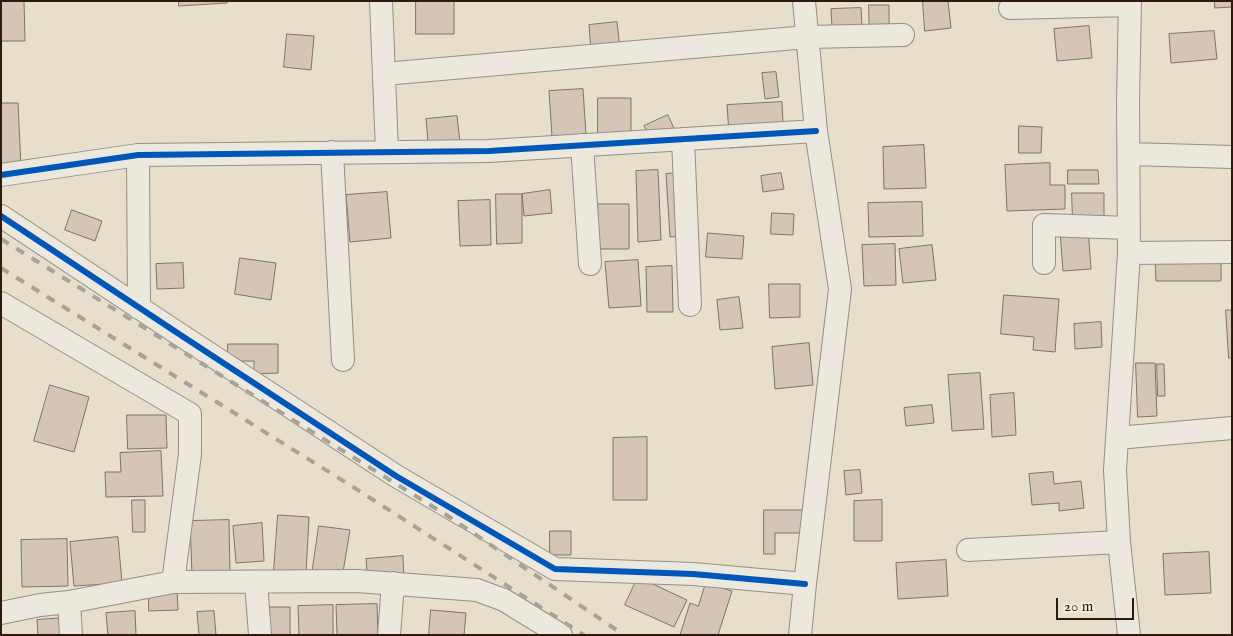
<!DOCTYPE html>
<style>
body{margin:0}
#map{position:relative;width:1233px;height:636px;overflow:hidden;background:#e7dfcb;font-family:"IM FELL English",serif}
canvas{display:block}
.frame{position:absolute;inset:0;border:2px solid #301a0d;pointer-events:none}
.scale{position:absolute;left:1056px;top:598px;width:78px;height:22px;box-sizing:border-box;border:2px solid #301a0d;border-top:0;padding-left:6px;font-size:15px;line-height:18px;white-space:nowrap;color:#301a0d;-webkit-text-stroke:4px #f8eed5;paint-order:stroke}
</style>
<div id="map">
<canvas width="1233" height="636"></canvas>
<div class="frame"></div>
<div class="scale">20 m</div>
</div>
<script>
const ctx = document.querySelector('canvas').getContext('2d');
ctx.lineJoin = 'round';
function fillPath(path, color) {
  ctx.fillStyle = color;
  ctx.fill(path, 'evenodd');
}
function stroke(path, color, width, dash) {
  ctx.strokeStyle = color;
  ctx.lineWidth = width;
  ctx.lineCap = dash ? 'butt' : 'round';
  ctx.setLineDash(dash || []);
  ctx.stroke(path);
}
const building = new Path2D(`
 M1,1H24L25,41H1Z
 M179,1H227V3L179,6Z
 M416,1H454V34H416Z
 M923,1H948L951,28L925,31Z
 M1215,1H1232V7L1215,8Z
 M869,5H889V45H870Z
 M861,8L863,45L833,46L831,9Z
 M617,22L620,49L591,52L589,25Z
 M1089,26L1092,58L1057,61L1054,29Z
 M1214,31L1217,59L1171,63L1169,34Z
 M287,34L314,36L311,70L284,67Z
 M776,72L779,97L765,99L762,73Z
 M583,89L587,150L553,152L549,91Z
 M598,98H631V142H598Z
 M782,102L784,144L730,148L727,105Z
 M1,103H18L21,167L1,168Z
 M668,115L677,135L654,146L644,126Z
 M457,116L462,160L430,163L426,119Z
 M1019,126L1042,127L1041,153H1019Z
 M924,145L926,188L884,189L883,147Z
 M1050,163V185H1065V209L1007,211L1005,165Z
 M658,170L661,240L638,242L636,171Z
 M1068,170H1098L1099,184H1068Z
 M690,172L694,235L670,237L666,174Z
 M781,173L784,189L763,192L761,176Z
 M550,190L552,213L524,216L522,194Z
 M387,192L391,238L350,242L346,195Z
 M1072,193H1104V220L1073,221Z
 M496,194H522V243L497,244Z
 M490,200L491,245L460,246L458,201Z
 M922,202L923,236L869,237L868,203Z
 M598,204H629V249H599Z
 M72,210L102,221L95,241L65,230Z
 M772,213L794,214L793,235L771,234Z
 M1088,228L1091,269L1063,271L1060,231Z
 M708,233L744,236L742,259L706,257Z
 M895,244L896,285L864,286L862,245Z
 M932,245L936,280L903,283L899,249Z
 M240,258L276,263L271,300L235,294Z
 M1221,258V281H1156L1155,259Z
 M638,260L641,306L609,308L605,262Z
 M183,263L184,288L157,289L156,264Z
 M672,266L673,312H647L646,267Z
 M769,284H800V317L770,318Z
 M1004,295L1059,299L1055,352L1033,350L1034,337L1001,334Z
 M739,297L743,328L720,330L717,300Z
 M1226,310H1232V358H1229Z
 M1101,322L1102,347L1075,349L1074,324Z
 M809,343L813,385L775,389L772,347Z
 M228,344H278V373L254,374V361H228Z
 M1136,363H1155L1157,416L1138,417Z
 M1157,364H1164L1165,396H1158Z
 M980,373L984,429L952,431L948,375Z
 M50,385L89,397L74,452L34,441Z
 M1014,393L1016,435L992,437L990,395Z
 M932,405L934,423L906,426L904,408Z
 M127,415H166L167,448L128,449Z
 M647,437V500H613V438Z
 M161,451L163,496L106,497L105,472H121L120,453Z
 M860,470L862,493L846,495L844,471Z
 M1053,472L1054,484L1081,481L1084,508L1059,511V503L1032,505L1029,474Z
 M132,500H145V532H133Z
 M882,500V541H854V501Z
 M764,510H805V533H775V554H764Z
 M278,515L309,517L306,573L274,571Z
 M229,520L230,574L192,575L190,521Z
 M262,523L264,561L236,563L233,526Z
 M319,526L350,530L342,578L312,574Z
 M550,531H571V555H550Z
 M118,537L122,583L74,586L70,542Z
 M67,539L68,586L22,587L21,540Z
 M1209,552L1211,593L1165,595L1163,554Z
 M403,556L404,582L368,584L366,559Z
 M946,560L948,596L898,599L896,563Z
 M638,577L687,600L674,627L625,605Z
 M706,583L732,591L718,635H680L690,603L698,606Z
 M149,590H177L178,610L149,611Z
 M377,604L378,635H337L336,605Z
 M333,605V635H299L298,606Z
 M256,607H290V635H256Z
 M431,610L466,613L464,635H429Z
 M135,611L136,635H108L106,613Z
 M214,611L216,635H199L197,612Z
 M64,618L65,635H38L37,620Z`);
fillPath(building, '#d4c5b7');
stroke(building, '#7c7469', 1);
const minor = new Path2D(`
 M381,1L387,152
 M1010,8L1130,5
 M384,74L807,37L903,35
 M683,139L690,305
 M582,145L590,264
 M332,152L343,360
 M1129,154L1232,157
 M138,155L139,308
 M1,175L138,155L489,151L816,131
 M1,216L179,334L396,476L555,569L693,574L805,584
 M1129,253L1232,252
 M1044,263V225L1129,228
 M1,303L190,414V454L173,582
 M1117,438L1232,428
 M968,550L1119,542
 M256,582L260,635
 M69,602L71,635
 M1,613L40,605L69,602L173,582L357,581L477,590L504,600L561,635
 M389,635L393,583
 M800,635L805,584L840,289L816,131L804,1
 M1129,635L1119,542L1115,470L1129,253L1128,101L1130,1`);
stroke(minor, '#968f82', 24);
stroke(minor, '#ece8dd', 22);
stroke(new Path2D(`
 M1,239L448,516L624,635
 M1,268L350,485L584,635`), '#a8a299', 4, [9, 9]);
stroke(new Path2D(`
 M1,175L138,155L489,151L816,131
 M1,216L179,334L396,476L555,569L693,574L805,584`), '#0057b8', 6);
</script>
